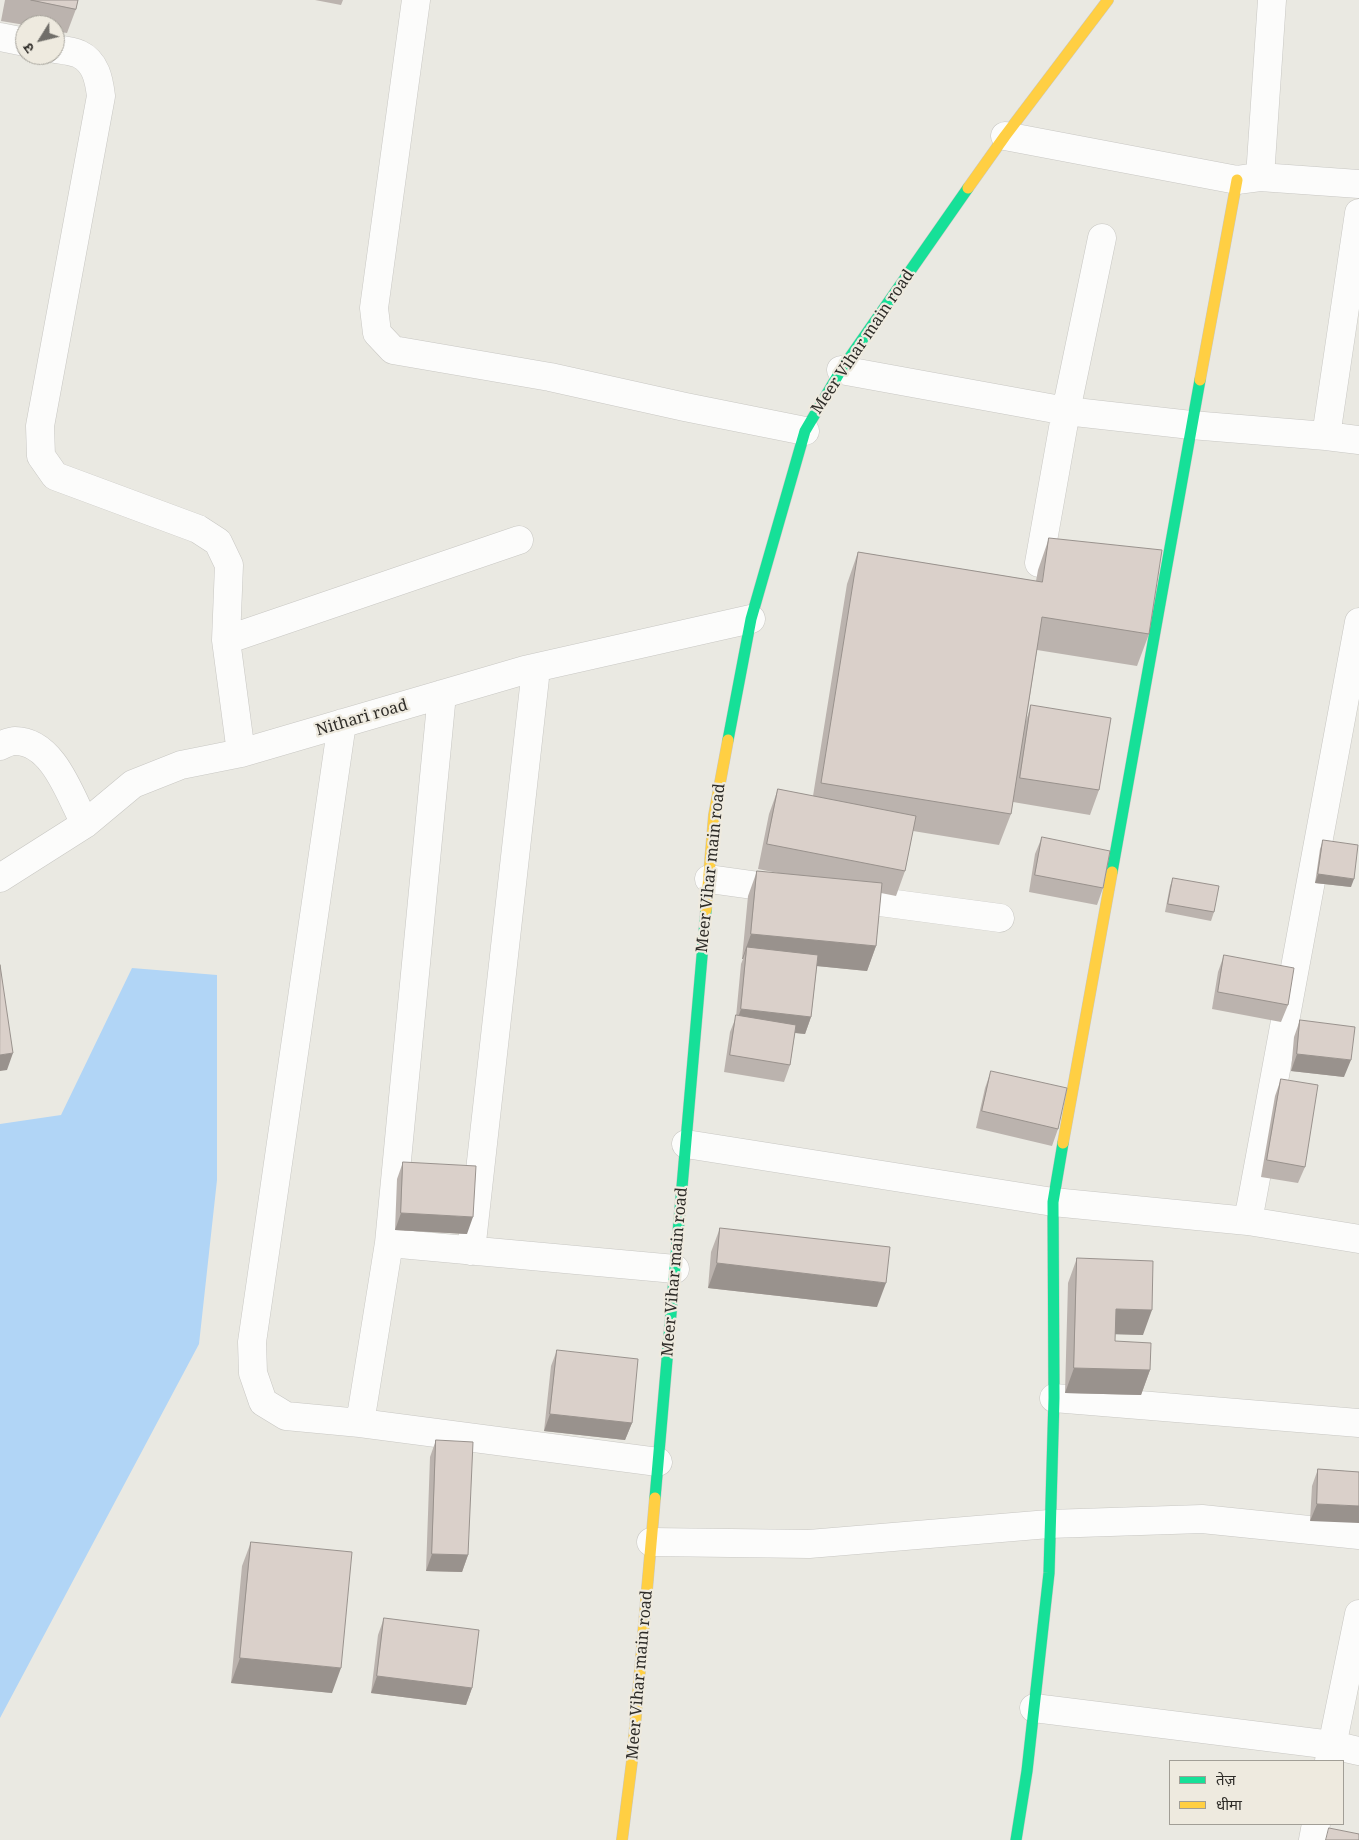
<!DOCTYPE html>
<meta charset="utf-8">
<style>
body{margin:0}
#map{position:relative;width:1359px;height:1840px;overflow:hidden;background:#eae9e2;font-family:"Noto Serif","Noto Sans Devanagari",serif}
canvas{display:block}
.legend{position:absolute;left:1169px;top:1760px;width:175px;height:65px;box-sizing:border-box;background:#eeeadf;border:1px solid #a19e96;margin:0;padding:6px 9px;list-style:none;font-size:15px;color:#2e2c28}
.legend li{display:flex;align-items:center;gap:10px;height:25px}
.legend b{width:25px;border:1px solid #a19e96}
.north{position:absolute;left:15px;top:15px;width:50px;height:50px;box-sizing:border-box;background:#eeeadf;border:1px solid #a19e96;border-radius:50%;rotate:234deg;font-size:14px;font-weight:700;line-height:20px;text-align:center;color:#2e2c28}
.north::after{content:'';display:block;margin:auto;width:18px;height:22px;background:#706e69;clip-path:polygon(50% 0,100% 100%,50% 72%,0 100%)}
</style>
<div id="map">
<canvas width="1359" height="1840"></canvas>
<ul class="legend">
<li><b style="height:6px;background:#16e098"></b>तेज़</li>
<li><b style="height:6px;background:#ffcf43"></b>धीमा</li>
</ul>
<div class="north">उ</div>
</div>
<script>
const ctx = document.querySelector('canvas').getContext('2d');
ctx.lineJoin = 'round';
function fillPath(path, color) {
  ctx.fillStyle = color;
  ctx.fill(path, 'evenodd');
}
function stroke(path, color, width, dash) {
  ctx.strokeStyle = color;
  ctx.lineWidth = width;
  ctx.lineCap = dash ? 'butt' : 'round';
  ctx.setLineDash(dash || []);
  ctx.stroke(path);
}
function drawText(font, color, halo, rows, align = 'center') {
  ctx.font = font + ' "Noto Serif",serif';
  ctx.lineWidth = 4.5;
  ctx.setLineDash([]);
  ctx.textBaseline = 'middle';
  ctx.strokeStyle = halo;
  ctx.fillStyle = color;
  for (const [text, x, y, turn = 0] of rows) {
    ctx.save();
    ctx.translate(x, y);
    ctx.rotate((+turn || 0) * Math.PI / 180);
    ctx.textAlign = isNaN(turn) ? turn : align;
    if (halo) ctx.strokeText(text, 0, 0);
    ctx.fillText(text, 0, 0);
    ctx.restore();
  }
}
fillPath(new Path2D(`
 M132,968L217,975V1180L199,1344L0,1718V1124L61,1115Z`), '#b1d5f6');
const street = new Path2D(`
 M416,0L374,308L377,333L393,350L550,377L685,407L805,431
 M0,37L25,42
 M55,49C62,50 72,51 79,54C96,62 99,80 101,96L40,426L41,456L55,476L198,529L218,542L229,565L226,640L241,753
 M1005,136L1237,180L1260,177L1359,184
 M1260,177L1272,0
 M841,370L1066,411L1191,425L1326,436L1359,440
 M1326,436L1359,213
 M1039,563L1066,411L1102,238
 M226,640L519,540
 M442,694L389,1243L360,1423L658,1462
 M342,723L252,1342L253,1373L263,1402L286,1416L360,1423
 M0,746C4,744 10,741 15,741C53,741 70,795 85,824
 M0,878L85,824L133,784L181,765L241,753L525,670L751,619
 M709,879L788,890
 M843,897L1000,918
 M686,1144L1053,1202L1248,1221L1359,1239
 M1248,1221L1359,622
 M389,1243L675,1269
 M471,1251L536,669
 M1054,1398L1359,1423
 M651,1542L809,1544L1049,1524L1202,1519L1359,1535
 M1034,1708L1332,1745L1359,1751
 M1329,1761L1359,1614
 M1313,1840L1316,1824`);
const fast = new Path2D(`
 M728,740L751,619L805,431L841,370L968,188
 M1112,872L1200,380
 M655,1498L706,910
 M1016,1840L1027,1771L1049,1573L1054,1398L1053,1202L1063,1143`);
const slow = new Path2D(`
 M968,188L1005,136L1108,0
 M1200,380L1237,180
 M706,910L714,815L728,740
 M1063,1143L1112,872
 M622,1840L632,1761L655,1498`);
stroke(street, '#c8c7c3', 29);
stroke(fast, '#c8c7c3', 12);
stroke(slow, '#c8c7c3', 12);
stroke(street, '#fcfcfb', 28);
stroke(fast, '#16e098', 11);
stroke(slow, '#ffcf43', 11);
fillPath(new Path2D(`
 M5,0H78L76,9L67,33L55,31V25H25L1,21Z
 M315,0H343L341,5Z
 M1049,538L1149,634L1137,666L1037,650L1026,721L1031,705L1099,790L1090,815L1013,802L1011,814L999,845L913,831L905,871L896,896L881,893L876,946L867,971L817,966L811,1017L805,1034L795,1033L790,1065L784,1082L724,1072L730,1032L736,1017L741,964L743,959H742L748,896L757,871L783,874L758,869L769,814L778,789L813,796L847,584L858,552L1036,581L1038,570Z
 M1042,837L1103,888L1097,905L1029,892L1035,854Z
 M1323,840L1351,887L1315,883L1320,849Z
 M1173,878L1214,912L1211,921L1165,912L1170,886Z
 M1224,955L1288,1005L1281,1022L1212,1009L1218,972Z
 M1300,1020L1344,1077L1291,1071L1294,1037Z
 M991,1071L1058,1129L1052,1146L976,1128L985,1088Z
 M1281,1079L1305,1167L1298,1183L1261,1177L1275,1096Z
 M403,1162L467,1234L395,1230L397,1179Z
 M720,1228L877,1307L708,1288L711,1252Z
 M1077,1258L1143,1335L1115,1334V1341L1150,1370L1141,1395L1065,1393L1068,1283Z
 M557,1350L632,1423L625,1440L544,1431L551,1366Z
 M436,1440L468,1555L462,1572L426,1571L430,1457Z
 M1318,1469L1359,1472L1310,1521L1312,1486Z
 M251,1542L332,1693L231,1683L242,1566Z
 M384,1618L472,1688L466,1705L371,1693L378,1635Z`), '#bbb3ae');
fillPath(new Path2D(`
 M1318,874L1354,879L1351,887L1315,883Z
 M751,934L876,946L867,971L746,959L747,947L743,959H742Z
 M741,1009L811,1017L805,1034L735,1026Z
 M13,1053L7,1070L0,1071V1055Z
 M1297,1054L1351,1060L1344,1077L1291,1071Z
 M401,1213L473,1217L467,1234L395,1230Z
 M717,1263L886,1283L877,1307L708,1288Z
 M1116,1309L1152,1310L1143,1335L1107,1334Z
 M1074,1368L1150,1370L1141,1395L1065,1393Z
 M550,1414L632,1423L625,1440L544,1431Z
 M1317,1504L1359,1506V1523L1310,1521Z
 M432,1554L468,1555L462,1572L426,1571Z
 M240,1658L341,1668L332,1693L231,1683Z
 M377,1676L472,1688L466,1705L371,1693Z`), '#99928d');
const building = new Path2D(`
 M31,0H78L76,9Z
 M1049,538L1162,550L1149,634L1042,617L1011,814L821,783L858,552L1042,582Z
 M1031,705L1111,718L1099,790L1020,778Z
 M778,789L916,816L905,871L767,844Z
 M1042,837L1110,851L1103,888L1035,875Z
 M1323,840L1358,845L1354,879L1318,874Z
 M757,871L882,883L876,946L751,934Z
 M1173,878L1219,886L1214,912L1168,904Z
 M747,947L818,955L811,1017L741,1009Z
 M1224,955L1294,968L1288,1005L1218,992Z
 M0,965L13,1053L0,1055Z
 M736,1015L796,1025L790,1065L730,1055Z
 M1300,1020L1355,1027L1351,1060L1297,1054Z
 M991,1071L1067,1088L1058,1129L982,1111Z
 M1281,1079L1318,1085L1305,1167L1267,1160Z
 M403,1162L476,1166L473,1217L401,1213Z
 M720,1228L890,1247L886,1283L717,1263Z
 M1077,1258L1153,1261L1152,1310L1116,1309L1115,1341L1151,1343L1150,1370L1074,1368Z
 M557,1350L638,1359L632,1423L550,1414Z
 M436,1440L473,1442L468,1555L432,1554Z
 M1318,1469L1359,1472V1506L1317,1504Z
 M251,1542L352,1552L341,1668L240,1658Z
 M384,1618L479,1630L472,1688L377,1676Z
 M1329,1828L1359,1834V1840H1326Z`);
fillPath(building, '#dad0ca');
stroke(building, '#99928d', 1);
drawText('16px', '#2e2c28', '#eeeadf', [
 ["Meer Vihar main road",863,342,-56],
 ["Nithari road",362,718,-16],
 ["Meer Vihar main road",711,868,-84],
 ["Meer Vihar main road",675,1272,-85],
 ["Meer Vihar main road",640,1675,-85]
]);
</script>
